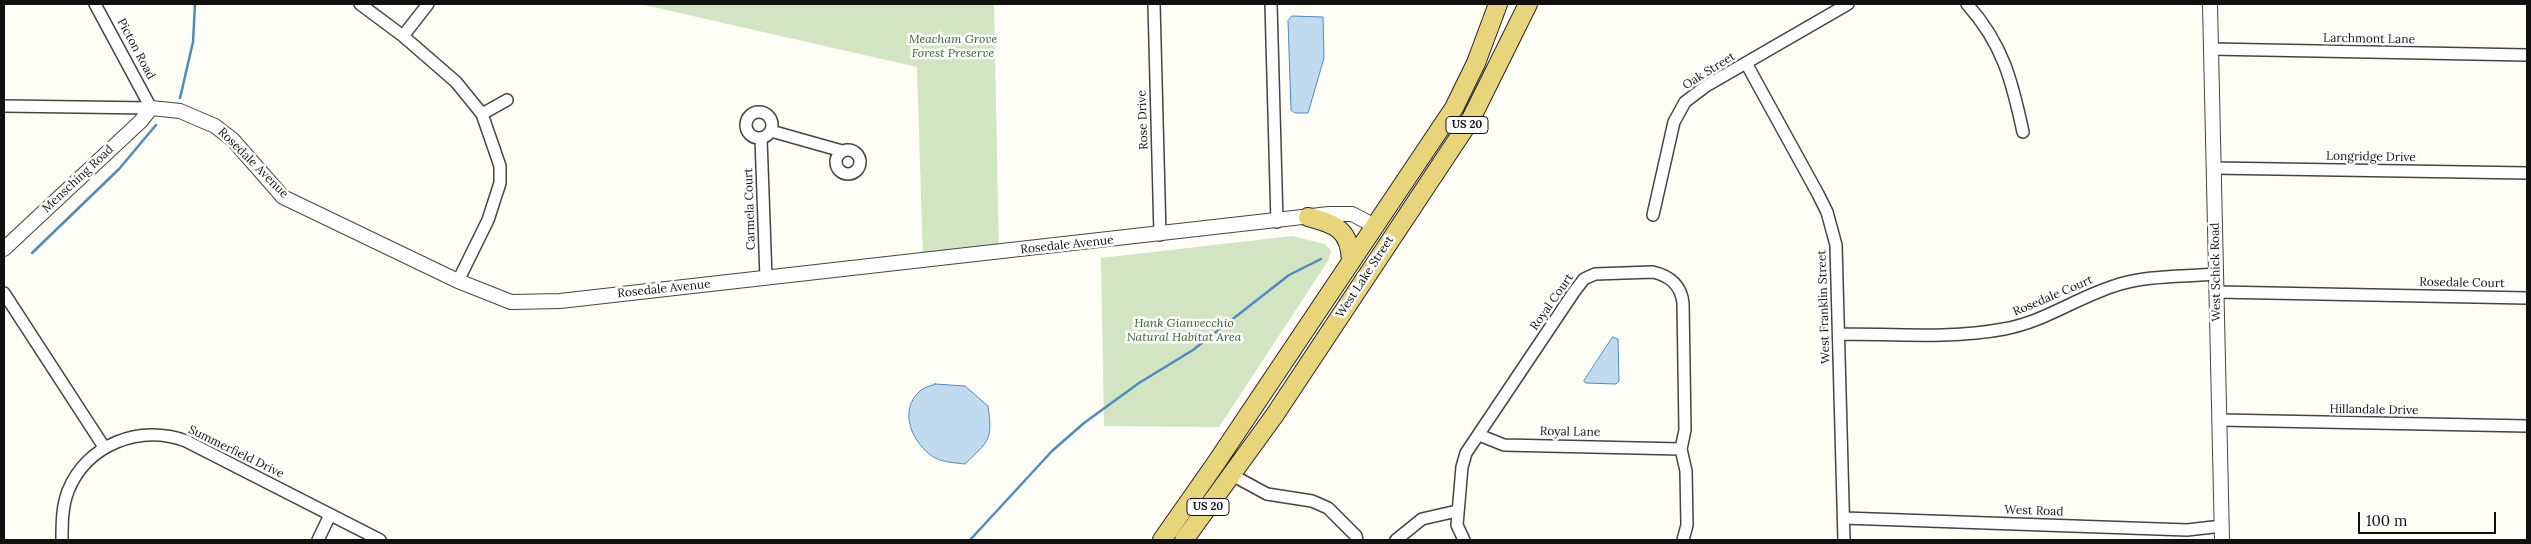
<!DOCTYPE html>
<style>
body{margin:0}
#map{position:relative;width:2531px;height:544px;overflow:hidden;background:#fefdf6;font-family:Lora,serif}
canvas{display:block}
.frame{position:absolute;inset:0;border:5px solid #111;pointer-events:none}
.scale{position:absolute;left:2358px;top:512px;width:138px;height:22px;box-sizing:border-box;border:2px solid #111;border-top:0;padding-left:6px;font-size:15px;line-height:18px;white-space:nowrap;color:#111;-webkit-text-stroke:4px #fff;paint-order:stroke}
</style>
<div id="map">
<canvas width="2531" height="544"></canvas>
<div class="frame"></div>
<div class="scale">100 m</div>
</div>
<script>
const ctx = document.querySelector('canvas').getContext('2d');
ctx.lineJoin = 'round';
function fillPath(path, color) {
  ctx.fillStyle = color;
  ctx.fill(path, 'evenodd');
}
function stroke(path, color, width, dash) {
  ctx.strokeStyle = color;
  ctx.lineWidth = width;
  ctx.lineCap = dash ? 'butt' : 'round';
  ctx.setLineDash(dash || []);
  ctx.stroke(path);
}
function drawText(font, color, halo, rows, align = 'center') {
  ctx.font = font + ' Lora,serif';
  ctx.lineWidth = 5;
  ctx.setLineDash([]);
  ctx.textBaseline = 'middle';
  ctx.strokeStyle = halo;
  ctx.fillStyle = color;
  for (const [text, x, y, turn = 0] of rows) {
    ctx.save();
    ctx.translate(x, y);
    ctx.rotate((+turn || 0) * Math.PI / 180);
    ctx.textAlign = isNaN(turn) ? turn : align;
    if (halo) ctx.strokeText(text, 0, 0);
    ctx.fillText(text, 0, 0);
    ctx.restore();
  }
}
fillPath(new Path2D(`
 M640,4H994L999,253L923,261L917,67Z
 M1292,236L1325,244L1331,251L1328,261L1219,427L1104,426L1101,258Z`), '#d2e5c2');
const water = new Path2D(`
 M1292,16L1323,17L1324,58L1308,113H1295L1291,110L1288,21Z
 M1613,337L1618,339L1619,381L1616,384L1586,383L1584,381Z
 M935,384L965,386L988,406C993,440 989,441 965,464C956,463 943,462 935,458C912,444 897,410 921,390C925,387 931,386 935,384Z`);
fillPath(water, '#c0dbf0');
stroke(water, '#4f8bbe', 1);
stroke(new Path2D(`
 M180,98L193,42L195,4
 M32,253L119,169L156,125
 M970,540L1052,451L1084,423L1139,383L1193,350L1289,275L1321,259`), '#4f8bbe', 2.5);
const minor = new Path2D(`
 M360,4L403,36L456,82L482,114L500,166V183L488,220L458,281
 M1154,4L1160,235
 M1271,4L1277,222
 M1967,4C2003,44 2012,81 2023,132
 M403,36L428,4
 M2211,49L2527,55
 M1746,63L1818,194L1827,212L1836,245L1844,540
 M4,106L151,108L95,4
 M746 125a13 13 0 1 1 26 0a13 13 0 1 1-26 0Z
 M482,114L507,100
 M771,131L842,151
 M761,138L766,278
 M836 162a12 12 0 1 1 24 0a12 12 0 1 1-24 0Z
 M2214,168L2527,173
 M1653,215L1674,122L1685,102L1706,86L1848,4
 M2217,292L2527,298
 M4,293L104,447
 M1840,334C1894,334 1951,339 2004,329C2044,322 2076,298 2114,286C2146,275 2182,277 2216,274
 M2220,420L2527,426
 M1479,435L1504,445L1681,449
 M1232,475L1267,494L1312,501L1328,508L1356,536L1357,540
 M1844,518L2187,530L2222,526
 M62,540C62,523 62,507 68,491C87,444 140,424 186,441L380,540
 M318,540L330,515
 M1396,540L1422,519L1457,511
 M1464,540L1457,525L1462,467L1466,453L1574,292L1584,279L1595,274L1653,272C1670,276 1681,285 1683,303L1685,430L1681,449L1686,471L1687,525L1683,540`);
const tertiary = new Path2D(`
 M2210,4L2222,540
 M4,249L141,121L151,108L180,111L215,126L233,140L283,197L458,281L511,302L560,301L1329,214H1352L1375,226`);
const primary = new Path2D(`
 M1308,217C1336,224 1350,230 1351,261
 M1162,540L1216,463L1454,108L1476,63L1498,4
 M1184,540L1274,416L1471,119L1528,4`);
stroke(minor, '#444', 14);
stroke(tertiary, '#444', 16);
stroke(primary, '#222', 20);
stroke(minor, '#fff', 11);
stroke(tertiary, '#fff', 14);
stroke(primary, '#e8d47b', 18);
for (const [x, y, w] of [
 [1467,125,42],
 [1208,507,42]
]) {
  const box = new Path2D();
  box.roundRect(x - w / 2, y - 8.5, w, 17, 4);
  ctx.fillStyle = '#fff';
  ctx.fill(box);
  stroke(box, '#111', 1);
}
drawText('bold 11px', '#111', null, [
 ["US 20",1467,125],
 ["US 20",1208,507]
]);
drawText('12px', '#111', '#fff', [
 ["Larchmont Lane",2369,39,1],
 ["Picton Road",136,49,62],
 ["Oak Street",1709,71,-32],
 ["Rose Drive",1143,120,-92],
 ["Longridge Drive",2371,157,1],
 ["Rosedale Avenue",253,163,45],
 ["Mensching Road",78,179,-43],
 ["Carmela Court",750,209,-92],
 ["Rosedale Avenue",1067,245,-6],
 ["West Schick Road",2216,272,-91],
 ["West Lake Street",1365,277,-57],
 ["Rosedale Court",2462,283,1],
 ["Rosedale Avenue",664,289,-6],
 ["Rosedale Court",2053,296,-23],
 ["Royal Court",1552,302,-55],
 ["West Franklin Street",1824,307,-92],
 ["Hillandale Drive",2374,410,1],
 ["Royal Lane",1570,432,1],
 ["Summerfield Drive",236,452,26],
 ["West Road",2034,511,2]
]);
drawText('italic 12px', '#306228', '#fff', [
 ["Meacham Grove",953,40],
 ["Forest Preserve",953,54],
 ["Hank Gianvecchio",1184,324],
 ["Natural Habitat Area",1184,338]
]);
</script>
